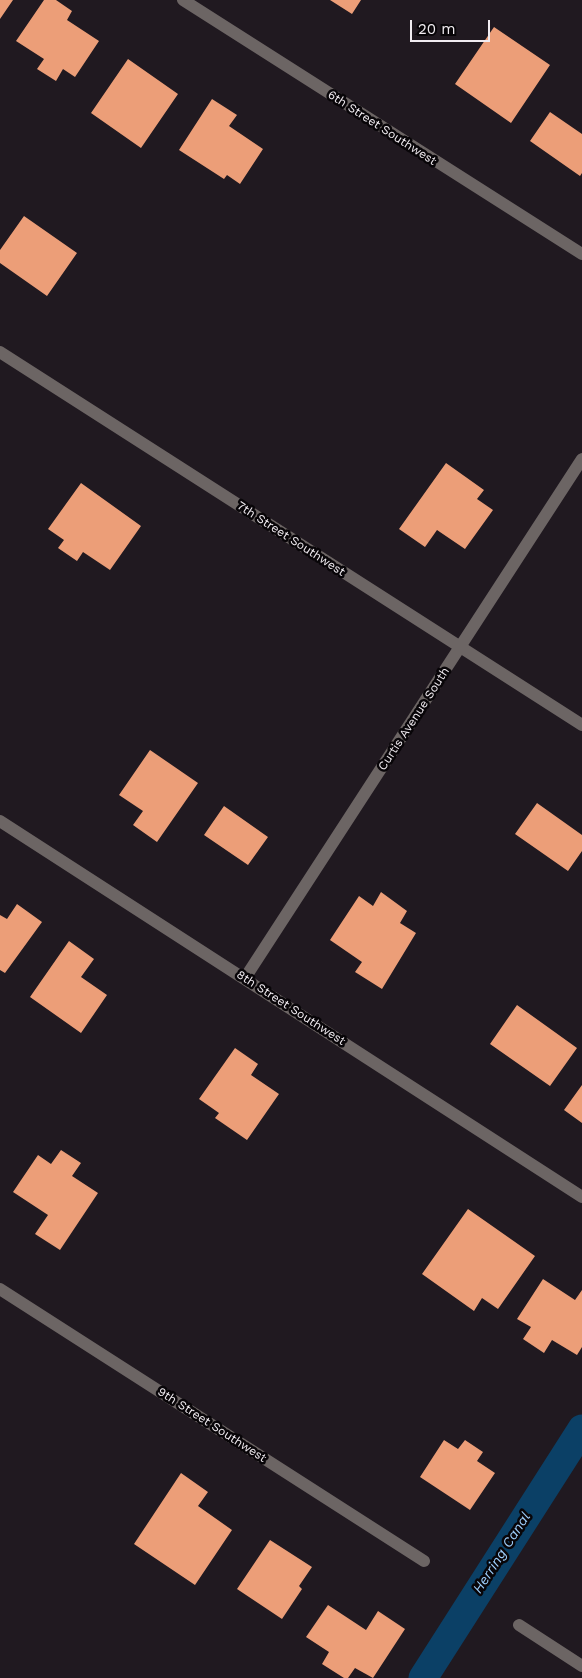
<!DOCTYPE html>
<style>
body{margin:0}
#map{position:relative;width:582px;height:1678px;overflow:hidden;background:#201920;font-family:"Work Sans",sans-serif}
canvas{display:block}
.scale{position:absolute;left:410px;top:20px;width:80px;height:22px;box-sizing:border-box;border:2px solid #f1ecf1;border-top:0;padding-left:6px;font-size:15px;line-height:18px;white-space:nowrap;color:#f1ecf1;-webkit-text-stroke:4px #080508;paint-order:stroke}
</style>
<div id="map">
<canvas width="582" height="1678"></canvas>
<div class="scale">20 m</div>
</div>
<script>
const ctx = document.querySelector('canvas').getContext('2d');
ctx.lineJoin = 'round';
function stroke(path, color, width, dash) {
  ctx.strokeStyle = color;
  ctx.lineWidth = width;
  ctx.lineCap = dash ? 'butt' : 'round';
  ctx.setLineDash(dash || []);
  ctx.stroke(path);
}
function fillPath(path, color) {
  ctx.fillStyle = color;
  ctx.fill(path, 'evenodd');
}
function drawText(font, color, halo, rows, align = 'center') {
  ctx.font = font + ' "Work Sans",sans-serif';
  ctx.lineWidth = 5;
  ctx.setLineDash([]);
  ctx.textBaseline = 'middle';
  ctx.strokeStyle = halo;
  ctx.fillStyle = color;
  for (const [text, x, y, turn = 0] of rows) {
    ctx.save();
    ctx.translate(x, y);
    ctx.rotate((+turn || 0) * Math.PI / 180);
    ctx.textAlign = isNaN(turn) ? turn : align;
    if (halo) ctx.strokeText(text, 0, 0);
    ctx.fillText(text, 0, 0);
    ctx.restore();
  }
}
stroke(new Path2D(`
 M423,1678L582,1429`), '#0b4066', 29);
fillPath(new Path2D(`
 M0,0H13L0,19Z
 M44,0H56L72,11L67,20L99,41L75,77L63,69L56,81L37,69L44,59L16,41Z
 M330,0H361L352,14Z
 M494,27L550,65L511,123L455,84Z
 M128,59L178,94L141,148L91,113Z
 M212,99L237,115L229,126L263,149L240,184L227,175L224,179L179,150Z
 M550,112L582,134V173L580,176L530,141Z
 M24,216L77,253L47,296L0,263V250Z
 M446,463L484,490L477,499L493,510L465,549L437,530L425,547L399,529Z
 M81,483L141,526L110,570L83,552L77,561L58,548L64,540L48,529Z
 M150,750L198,783L157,842L133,825L143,811L119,795Z
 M537,803L582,835V851L568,871L515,834Z
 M224,806L268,837L248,865L204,835Z
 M381,892L407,911L400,923L416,933L382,989L355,972L362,962L330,940L359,896L373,906Z
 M17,904L42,922L5,973L0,970V915L7,919Z
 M69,941L94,959L81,977L107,995L81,1033L30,997Z
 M517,1005L577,1048L550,1086L490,1044Z
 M235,1048L258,1064L251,1075L279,1094L247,1140L215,1118L219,1113L199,1099Z
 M582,1085V1123L564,1110Z
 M61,1150L81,1163L72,1176L98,1193L60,1250L35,1234L48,1215L13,1192L38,1155L51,1164Z
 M468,1209L535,1256L498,1309L482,1298L474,1311L422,1274Z
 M543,1279L575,1300L582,1290V1347L577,1355L552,1340L544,1353L523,1339L531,1327L517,1319Z
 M444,1440L458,1449L465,1440L483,1452L477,1461L495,1473L470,1510L420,1477Z
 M181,1473L208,1492L198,1506L232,1530L195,1585L134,1544Z
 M270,1540L312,1567L299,1586L302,1589L282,1619L237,1589Z
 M328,1605L366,1630L378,1611L405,1629L373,1678L355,1668L348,1678H344L322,1664L329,1652L306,1637Z`), '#ec9e78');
stroke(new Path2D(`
 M183,0L582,254
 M0,352L582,725
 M0,821L582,1197
 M245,978L582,459
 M0,1289L424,1561
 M519,1625L582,1666`), '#6c6564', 12);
drawText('12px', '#f1ecf1', '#080508', [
 ["6th Street Southwest",382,128,33],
 ["7th Street Southwest",291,539,33],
 ["Curtis Avenue South",414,719,-57],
 ["8th Street Southwest",291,1008,33],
 ["9th Street Southwest",212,1425,33]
]);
drawText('italic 14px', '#9dcefb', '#080508', [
 ["Herring Canal",502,1553,-57]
]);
</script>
